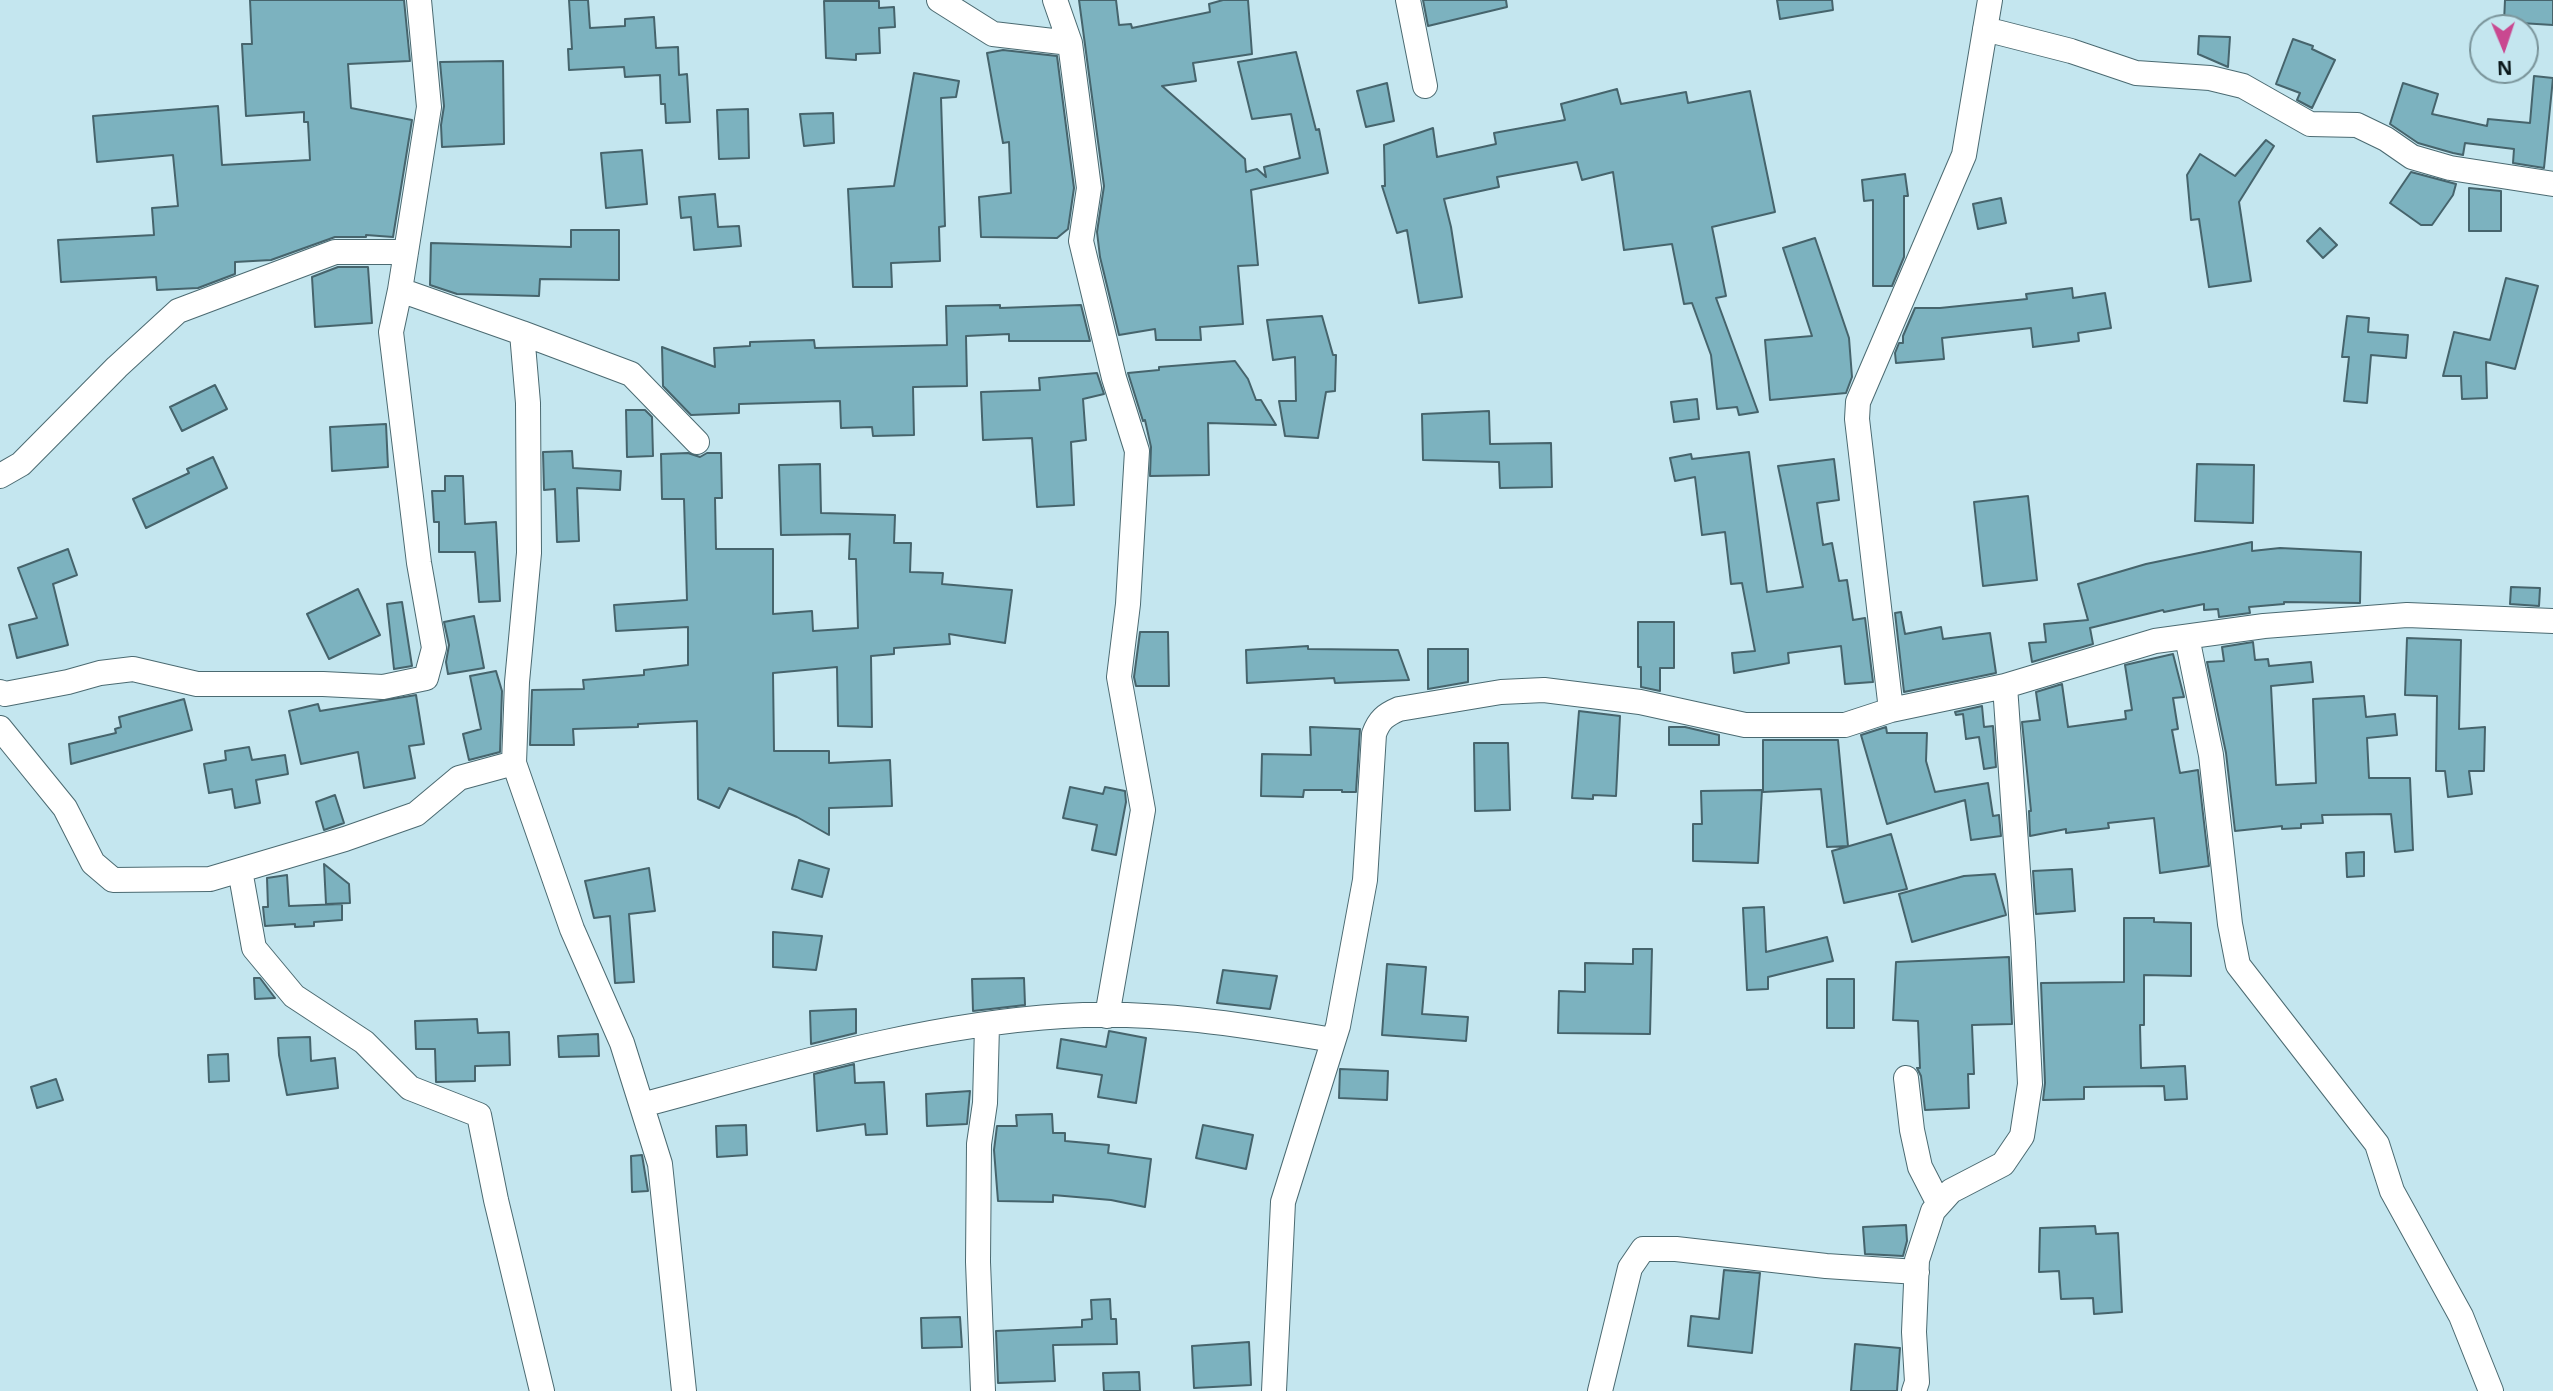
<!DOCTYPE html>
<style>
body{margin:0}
#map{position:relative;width:2553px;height:1391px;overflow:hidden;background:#c4e6ef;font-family:"Noto Sans",sans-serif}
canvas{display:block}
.north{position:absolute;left:2469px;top:14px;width:70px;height:70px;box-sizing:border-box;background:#c4e6ef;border:2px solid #7a949a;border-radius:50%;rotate:178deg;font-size:19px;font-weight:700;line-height:28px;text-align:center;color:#0b181b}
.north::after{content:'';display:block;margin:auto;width:24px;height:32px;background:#c94890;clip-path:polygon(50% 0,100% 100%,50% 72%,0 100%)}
</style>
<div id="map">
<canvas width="2553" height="1391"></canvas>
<div class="north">N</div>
</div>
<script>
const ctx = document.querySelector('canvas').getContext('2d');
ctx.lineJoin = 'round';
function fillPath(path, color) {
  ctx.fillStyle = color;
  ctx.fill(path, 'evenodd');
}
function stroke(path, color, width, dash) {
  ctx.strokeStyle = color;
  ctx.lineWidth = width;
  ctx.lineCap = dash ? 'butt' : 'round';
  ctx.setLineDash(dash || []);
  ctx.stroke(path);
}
const building = new Path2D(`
 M250,0H404L410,61L348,64L351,108L412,120L393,237L366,235V237H335L271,260L235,262V274L198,288L157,290L156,277L61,282L58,240L154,235L152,208L178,206L173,155L97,162L93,116L218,106L222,165L310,160L308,122H304V112L246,116L242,44H252Z
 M569,0H588L590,28L625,26V19L654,17L656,48L678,47L679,75L687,74L690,122L666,123L665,104H661L660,75L625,77L624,67L569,70L568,49H572Z
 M1079,0H1116L1119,25L1131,24L1132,28L1210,12L1209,4L1223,0H1248L1252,54L1193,63L1196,81L1162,86L1245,159L1246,172L1257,169L1266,177L1264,167L1300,158L1291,114L1252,119L1238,62L1296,52L1316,130L1319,129L1328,173L1251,190L1258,265L1238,266L1243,324L1200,327L1201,340H1156L1155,329L1119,335L1100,257L1097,232L1104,186Z
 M1423,0H1506L1507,7L1428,26Z
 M1777,0H1832L1833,10L1780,19Z
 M2505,0H2553V25L2504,22Z
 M824,1H879V8L894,7L895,27L879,28L880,53L856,54V60L826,58Z
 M2199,36L2230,37L2228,67L2198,54Z
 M2293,39L2313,46L2312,49L2335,60L2312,108L2297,100L2300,93L2276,84Z
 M1003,50L1057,56L1074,188L1068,229L1057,238L981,237L979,197L1011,193L1009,142L1003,143L987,53Z
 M503,61L504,144L442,147L441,125L444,106L440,62Z
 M914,73L959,81L956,97L941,98L945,226L939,227L940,261L891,263L892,287H853L848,189L894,186Z
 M2534,76L2553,78L2544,168L2513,163L2514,149L2465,143L2463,155L2453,153L2418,143L2390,124L2403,83L2438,94L2432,114L2487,126L2488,119L2530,123Z
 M1387,83L1394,121L1366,127L1357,91Z
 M1617,89L1621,104L1686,92L1688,103L1750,91L1775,212L1712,227L1726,296L1716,298L1758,412L1739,415L1737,407L1717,409L1711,355L1692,303L1684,304L1672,244L1624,250L1613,172L1582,180L1577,162L1497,177L1499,187L1444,199L1451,227L1462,297L1419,303L1407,230L1397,233L1382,186H1385L1384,145L1433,128L1437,157L1496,144L1494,133L1565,120L1561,104Z
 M748,109L749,158L719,159L717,110Z
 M833,113L834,143L804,146L800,114Z
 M2266,140L2274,146L2239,202L2251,281L2209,287L2199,219L2191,220L2187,175L2200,154L2235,176Z
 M642,150L647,204L606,208L601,153Z
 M2411,172L2456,184L2453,195L2432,225H2421L2390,203Z
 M1905,174L1908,196H1904V257L1892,286H1873V200L1864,201L1862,180Z
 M2469,188L2501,191V231H2469Z
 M715,194L718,227L739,226L741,246L694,250L691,217L681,218L679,197Z
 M2001,198L2006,223L1978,229L1973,204Z
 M2320,228L2337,245L2323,258L2307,241Z
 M571,230H619V280L540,279L539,296L457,294L430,285L431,243L571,247Z
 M1815,238L1849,338L1852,377L1846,393L1770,400L1765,340L1812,336L1783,248Z
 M338,267H368L372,323L315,327L312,277Z
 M2506,278L2538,286L2515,369L2486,362L2487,398L2462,399L2461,376H2443L2454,332L2490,340Z
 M2072,288L2073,298L2105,293L2111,328L2078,333L2079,341L2033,347L2031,328L1942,338L1944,359L1896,363L1895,353L1899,343H1903V336L1915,308H1940L2027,299L2026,294Z
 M1000,305V308L1081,305L1090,341H1009V334L966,336L967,386L913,387L914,435L873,436L872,427L841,428L840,401L739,404V413L691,415L663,386L662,347L715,367L714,348L750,346V342L814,340L815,348L947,345L946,306Z
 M1322,316L1333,355H1336L1335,391L1326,392L1318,438L1285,436L1279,401H1296L1295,357L1273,360L1267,320Z
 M2347,316L2369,318L2368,332L2408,335L2406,358L2371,355L2367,403L2344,401L2349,357H2342Z
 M1235,361L1248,379L1256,400H1261L1276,425L1208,423L1209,475L1150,476L1151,447L1145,420L1143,421L1128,373L1159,370V367Z
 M1097,373L1104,394L1083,399L1086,440L1071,442L1074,505L1037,507L1032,438L983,440L981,392L1040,390L1039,378Z
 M215,385L227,409L182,431L170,407Z
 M1697,399L1699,419L1674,422L1671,402Z
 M626,410H645L652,417L653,456L627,457Z
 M1489,411L1490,444L1551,443L1552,487L1500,488L1499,462L1423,460L1422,414Z
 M386,424L388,467L332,471L330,427Z
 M572,451L573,468L621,471L620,490L577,488L579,541L557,542L555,489L544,490L543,452Z
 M1749,452L1767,592L1803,587L1778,466L1834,459L1839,500L1817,503L1823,545L1832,543L1839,581L1847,580L1853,620L1865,618L1873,682L1845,684L1841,646L1788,653L1789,663L1734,673L1732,653L1755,651L1742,583L1731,584L1725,532L1702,535L1695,477L1675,481L1670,458L1691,454L1692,459Z
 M688,453L700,457L707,453H721L722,498H715L716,549H773V614L812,611L813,631L858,628L856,559H849L850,534L781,535L779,465L820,464L821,513L895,515L894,543H911L910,572L943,573L942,584L1012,590L1005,643L949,634L950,644L894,648V654L871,656L872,727L838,726L837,667L773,673L774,751H829V763L890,760L892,806L829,808V835L797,817L729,788L719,808L698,799L697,721L638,724V727L573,729L574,745H530L532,690L584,689L583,680L644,675V670L688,665V627L616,631L614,605L687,600L684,499H662L661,454Z
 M213,457L227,488L146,528L133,499L189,473L187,469Z
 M2197,464L2254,465L2253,523L2195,521Z
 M445,476H463L465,524L496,522L500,601L479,602L475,552H439V522H434L432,491H445Z
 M2028,496L2037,580L1983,586L1974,502Z
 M2252,542V551L2280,548L2361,552L2360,603L2284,602V604L2249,607L2250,613L2219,617L2218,609L2204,610V604L2164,612L2163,610L2090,628L2093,644L2032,662L2029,643L2046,642L2044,624L2088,620L2078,584L2146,564Z
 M68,549L77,575L53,584L68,645L17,658L9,625L37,618L18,568Z
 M2511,587L2540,588L2539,606L2510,604Z
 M358,589L380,635L329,659L307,614Z
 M402,602L412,666L394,669L387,604Z
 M1901,612L1905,634L1941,627L1943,639L1990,633L1996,673L1904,692L1895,613Z
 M474,616L484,668L448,674L446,662L449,645L444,622Z
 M1638,622H1674V668H1660V691L1641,687V667H1638Z
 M1140,632H1168L1169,686H1136L1134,677Z
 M2407,638L2461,640L2459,729L2485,727L2484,771H2469L2472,794L2448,797L2445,771H2436L2437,696L2405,695Z
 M2253,642L2255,660L2268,659L2269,666L2311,662L2313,682L2271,686L2276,785L2316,783L2313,699L2364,696L2366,717L2395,714L2397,735L2367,738L2369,778H2410L2413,850L2395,852L2391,814L2322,815L2323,823L2301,824V828L2282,829V826L2235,831L2226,753L2207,662L2224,661L2222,647Z
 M1308,646V649L1398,650L1409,680L1335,683L1334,678L1247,683L1246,650Z
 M1428,649H1468V682L1428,689Z
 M2173,654L2184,697L2173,698L2178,729L2172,730L2180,773L2198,770L2209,866L2160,873L2154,818L2108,823L2109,828L2066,833V829L2030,836L2029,811H2031L2022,722L2040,720L2036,692L2062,684L2068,727L2126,719L2125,711L2132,710L2125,665Z
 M496,671L502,691L500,752L469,760L463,734L481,729L470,676Z
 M416,695L424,744L409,746L415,778L364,788L358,752L301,764L289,711L318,704L320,711Z
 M184,699L192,730L71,764L69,744L116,733L115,729L121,727L119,717Z
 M1982,706L1984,727L1993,726L1996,767L1984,769L1979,737L1966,739L1963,714L1956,715L1955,712Z
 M1579,711L1620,716L1616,796L1593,795V799L1572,798Z
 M1310,727L1360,729L1356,792H1342V790H1304L1303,797L1261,796L1262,754L1311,755Z
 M1669,727H1685L1719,735V745H1669Z
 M1886,727L1887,733H1927L1926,761L1935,792L1988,783L1993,816L1999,815L2001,836L1971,840L1965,800L1887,824L1861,735Z
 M1763,740H1838L1848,846L1827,847L1821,789L1763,792Z
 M1474,743H1508L1510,810L1475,811Z
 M249,747L252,760L285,755L288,774L256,780L260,803L235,808L232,789L209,793L204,764L226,760L225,751Z
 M1070,787L1103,794L1105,787L1125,791L1126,802L1116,855L1092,850L1097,825L1063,818Z
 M1762,790L1758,863L1693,861V824H1702L1701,791Z
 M335,795L344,823L324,830L316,802Z
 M1891,834L1907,889L1844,903L1832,851Z
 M2364,852V876L2347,877L2346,853Z
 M799,860L829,869L822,897L792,889Z
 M324,864L349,884L350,903L326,904Z
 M649,868L655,911L629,914L634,982L615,983L610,916L594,918L585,881Z
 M2072,869L2075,911L2036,914L2033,871Z
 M1995,874L2006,915L1912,942L1899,894L1964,876Z
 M287,875L289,906L342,904V920L314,922V926L295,927V924L265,926L263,907H268L267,878Z
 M1764,907L1766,952L1827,937L1833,961L1768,977V989L1747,990L1743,908Z
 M2124,918H2154V922L2191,923V976L2144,975V1025H2140L2141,1068L2185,1066L2187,1099L2165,1100L2164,1086L2084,1087V1099L2043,1100L2045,1083L2041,983L2124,982Z
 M773,932L822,936L816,970L773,967Z
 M1633,949H1652L1650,1034L1558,1033L1559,991L1585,992V963L1633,964Z
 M2009,957L2012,1024L1972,1025L1974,1074H1968L1969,1108L1925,1110L1921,1076L1917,1068H1920L1918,1021L1893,1020L1896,962Z
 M1387,964L1426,967L1422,1014L1468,1017L1466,1041L1382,1035Z
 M1223,970L1277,976L1270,1009L1217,1003Z
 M254,978H260L275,998L255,999Z
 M1024,978L1025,1005L973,1011L972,979Z
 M1827,979H1854V1028H1827Z
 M856,1009V1033L811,1044L810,1011Z
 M477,1019L478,1033L509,1032L510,1065L475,1066V1081L436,1082L435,1049H416L415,1021Z
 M1109,1031L1146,1038L1136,1103L1098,1097L1102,1075L1057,1068L1061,1039L1106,1047Z
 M598,1034L599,1056L559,1057L558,1036Z
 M310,1037L311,1061L335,1058L338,1088L287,1095L279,1055L278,1038Z
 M228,1054L229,1081L209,1082L208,1055Z
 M854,1064L855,1083L884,1082L887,1134L866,1135L865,1124L817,1131L814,1074Z
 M1340,1069L1388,1071L1387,1100L1339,1098Z
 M56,1079L63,1100L37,1108L31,1087Z
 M970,1091L967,1124L927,1126L926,1094Z
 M1052,1114L1053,1133H1065V1141L1109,1145L1108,1153L1151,1159L1145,1207L1111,1200L1053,1195V1202L998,1201L994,1150L997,1126H1017L1016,1115Z
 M746,1125L747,1155L717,1157L716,1126Z
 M1203,1125L1253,1135L1246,1169L1196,1158Z
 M642,1155L648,1191L632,1192L631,1156Z
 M1906,1225L1907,1241L1903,1256L1865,1254L1863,1227Z
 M2095,1226L2096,1234L2118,1233L2122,1312L2094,1314L2093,1298L2061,1299L2059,1271L2039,1272L2040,1228Z
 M1724,1270L1760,1273L1752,1353L1688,1346L1691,1316L1719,1319Z
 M1110,1299L1111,1319H1116L1117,1344L1053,1345L1055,1381L998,1383L996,1331L1082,1327V1320L1092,1319L1091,1300Z
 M960,1317L962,1347L922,1348L921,1318Z
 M1249,1342L1251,1385L1194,1388L1192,1346Z
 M1855,1344L1900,1348L1897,1391H1851Z
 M1139,1372L1140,1391H1104L1103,1373Z`);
fillPath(building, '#7cb2bf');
stroke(building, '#46646c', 2);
const minor = new Path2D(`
 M939,0L993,34L1070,43
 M1055,0L1070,43L1089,188L1081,241L1114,378L1137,451L1128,604L1119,677L1143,810L1107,1016
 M1408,0L1425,86
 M1985,29L2071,51L2136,73L2210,78L2243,86L2310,124L2357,125L2386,139L2412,157L2450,168L2553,184
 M400,290L522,333L528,403L529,553L517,682L514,763L572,929L622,1043L660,1164L684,1391
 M522,333L631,374L697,442
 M0,476L21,464L117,367L178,311L335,252H406
 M2187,637L2211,755L2230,924L2238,965L2377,1144L2392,1191L2461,1316L2491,1391
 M0,692L5,694L68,682L100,673L133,669L197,684H323L383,687L426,678L434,648L419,563L391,332L400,290L429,107L419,0
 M1891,710L1857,419L1858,402L1964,155L1990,0
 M0,728L65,808L93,863L113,880L210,879L345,839L416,814L459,778L514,763
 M240,870L254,948L294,996L364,1042L410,1088L479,1115L496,1200L542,1391
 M1906,1078L1912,1130L1920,1167L1939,1204
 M642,1105C781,1068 919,1025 1063,1016C1154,1010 1244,1025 1333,1040
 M983,1391L978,1262L979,1144L985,1103L987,1026
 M1274,1391L1283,1202L1338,1026L1365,880L1374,734C1379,720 1385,715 1399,709L1501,692L1544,690L1640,702L1745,725H1845L1891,710L2005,686L2155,641L2264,626L2407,615L2553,621
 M1600,1391L1630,1268L1643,1249H1676L1826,1266L1917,1272
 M1914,1391L1917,1382L1914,1332L1917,1260L1933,1211L1951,1191L2003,1164L2022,1136L2030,1084L2023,943L2005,686`);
stroke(minor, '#4b6a71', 26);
stroke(minor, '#fff', 24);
</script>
